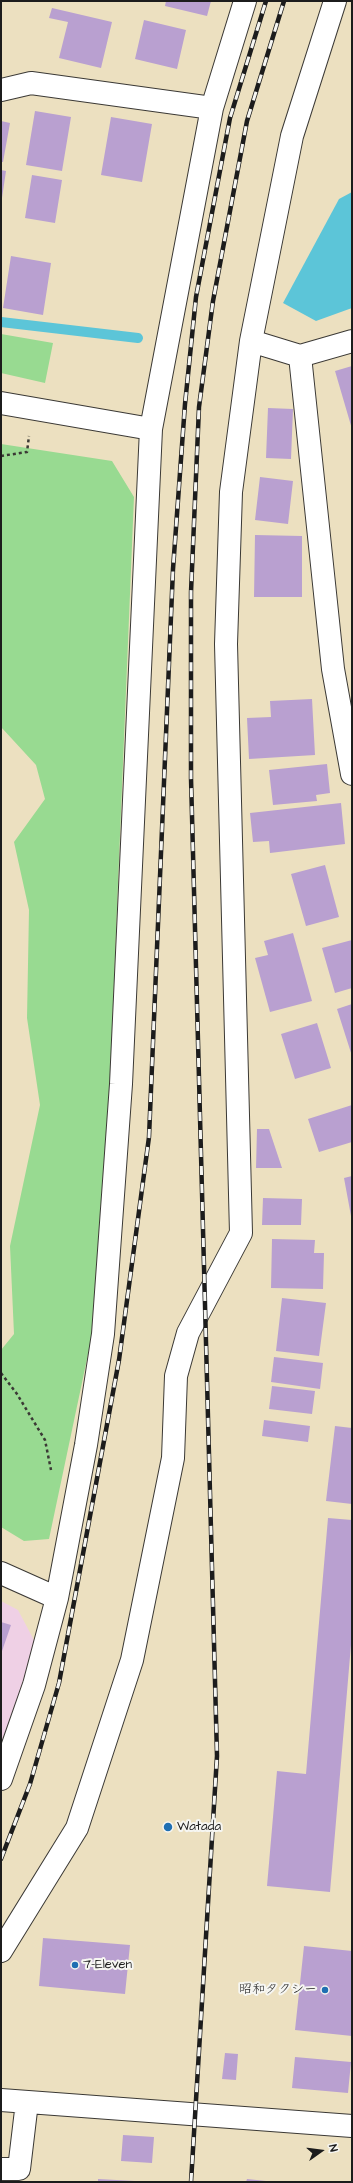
<!DOCTYPE html>
<meta charset="utf-8">
<style>
body{margin:0}
#map{position:relative;width:353px;height:2183px;overflow:hidden;background:#ece0c0;font-family:"Architects Daughter",sans-serif}
canvas{display:block}
.frame{position:absolute;inset:0;border:2px solid #1c1c1c;pointer-events:none}
.north{position:absolute;left:301px;top:2131px;width:40px;height:40px;-webkit-text-stroke:3px #f6f6f2;paint-order:stroke;rotate:76deg;font-size:11px;font-weight:700;line-height:16px;text-align:center;color:#1c1c1c}
.north::after{content:'';display:block;margin:auto;width:14px;height:18px;background:#1c1c1c;clip-path:polygon(50% 0,100% 100%,50% 72%,0 100%)}
</style>
<div id="map">
<canvas width="353" height="2183"></canvas>
<div class="frame"></div>
<div class="north">N</div>
</div>
<script>
const ctx = document.querySelector('canvas').getContext('2d');
ctx.lineJoin = 'round';
function fillPath(path, color) {
  ctx.fillStyle = color;
  ctx.fill(path, 'evenodd');
}
function stroke(path, color, width, dash) {
  ctx.strokeStyle = color;
  ctx.lineWidth = width;
  ctx.lineCap = dash ? 'butt' : 'round';
  ctx.setLineDash(dash || []);
  ctx.stroke(path);
}
function drawText(font, color, halo, rows, align = 'center') {
  ctx.font = font + ' "Architects Daughter","Klee One",sans-serif';
  ctx.lineWidth = 4;
  ctx.setLineDash([]);
  ctx.textBaseline = 'middle';
  ctx.strokeStyle = halo;
  ctx.fillStyle = color;
  for (const [text, x, y, turn = 0] of rows) {
    ctx.save();
    ctx.translate(x, y);
    ctx.rotate((+turn || 0) * Math.PI / 180);
    ctx.textAlign = isNaN(turn) ? turn : align;
    if (halo) ctx.strokeText(text, 0, 0);
    ctx.fillText(text, 0, 0);
    ctx.restore();
  }
}
fillPath(new Path2D(`
 M1,1601L18,1610L36,1644L1,1746Z`), '#efd0e5');
fillPath(new Path2D(`
 M1,334L53,343L45,383L1,373Z
 M1,444L112,461L134,497L110,1077L91,1340L49,1539L24,1541L1,1527V1350L14,1334L10,1246L40,1105L27,1018L29,910L14,842L45,799L36,765L1,727Z`), '#98da91');
fillPath(new Path2D(`
 M352,192V308L316,321L283,303L339,199Z`), '#5cc5d8');
stroke(new Path2D(`
 M1,322L138,338`), '#5cc5d8', 10);
fillPath(new Path2D(`
 M166,1H211L207,16L165,6Z
 M52,8L112,22L101,68L59,58L68,22L49,18Z
 M144,20L186,30L177,69L135,59Z
 M35,111L71,117L62,171L26,165Z
 M111,117L152,124L142,182L101,175Z
 M1,121L10,123L3,162H1Z
 M1,170L6,171L2,198H1Z
 M32,175L62,180L55,223L25,218Z
 M11,256L51,263L43,315L3,308Z
 M352,366V429L335,371Z
 M268,408L293,409L291,459L266,458Z
 M260,477L293,481L288,524L255,520Z
 M255,535L302,536V597H254Z
 M312,699L315,755L249,759L247,718L271,717L270,701Z
 M327,764L330,793L316,795L317,801L273,805L269,770Z
 M341,803L345,844L270,853L269,841L253,842L250,813Z
 M325,865L339,917L306,926L291,874Z
 M293,933L312,1001L270,1012L255,958L268,955L264,941Z
 M352,940V988L335,993L322,948Z
 M352,1004V1056L337,1009Z
 M317,1023L331,1068L295,1079L281,1034Z
 M352,1105V1142L319,1152L308,1119Z
 M257,1129H269L282,1168H256Z
 M352,1176V1216H351L344,1178Z
 M263,1198L302,1199L301,1225H262Z
 M272,1239L315,1240L314,1253H324L323,1289L271,1288Z
 M282,1298L326,1303L319,1356L276,1351Z
 M274,1357L323,1363L320,1389L271,1382Z
 M272,1386L315,1391L312,1414L269,1409Z
 M264,1420L310,1426L308,1442L262,1436Z
 M335,1426L352,1428V1504L326,1501Z
 M328,1518L352,1520V1633L330,1892L267,1886L277,1771L306,1774Z
 M1,1622L11,1625L1,1654Z
 M43,1938L130,1945L125,1994L39,1986Z
 M304,1946L352,1951V2036L295,2030Z
 M225,2053L238,2054L236,2080L222,2079Z
 M295,2057L351,2062L348,2093L292,2088Z
 M123,2135L154,2137L152,2163L121,2161Z
 M98,2179L135,2181V2182H98Z
 M247,2179L266,2181V2182H246Z`), '#b9a0d0');
const minor = new Path2D(`
 M1,90L31,83L212,108
 M251,341L300,356L352,341
 M300,356L333,669L352,774
 M1,403L151,429
 M1,1573L57,1598
 M1,1779L34,1685L57,1598L86,1445L103,1334L121,1084L151,429L212,108L245,1
 M1,1951L77,1828L132,1660L173,1458L176,1376L188,1333L241,1233L226,644L231,492L251,341L292,136L335,1
 M1,2100L352,2126
 M1,2169H19L27,2102`);
stroke(minor, '#3b3935', 24);
stroke(new Path2D(`
 M1,456L27,452L29,436
 M1,1373L17,1394L45,1440L51,1470`), '#3b3935', 2.5, [3, 3]);
stroke(minor, '#fff', 22);
const rail = new Path2D(`
 M1,1859L30,1784L59,1683L119,1360L149,1137L173,569L185,404L196,297L230,118L266,1
 M191,2182L217,1756L191,778V592L199,407L213,301L247,121L284,1`);
stroke(rail, '#1c1c1c', 4.5);
stroke(rail, '#f6f6f2', 3, [9]);
for (const [x, y, r, color] of [
 [168,1827,5,"#1f6fb2"],
 [75,1965,4,"#1f6fb2"],
 [325,1990,4,"#1f6fb2"]
]) {
  const dot = new Path2D();
  dot.arc(x, y, r, 0, 2 * Math.PI);
  ctx.fillStyle = color;
  ctx.fill(dot);
  stroke(dot, '#f6f6f2', 1.5);
}
drawText('13px', '#1c1c1c', '#f6f6f2', [
 ["Watada",177,1827],
 ["7-Eleven",83,1965],
 ["昭和タクシー",317,1990,"right"]
], 'left');
</script>
